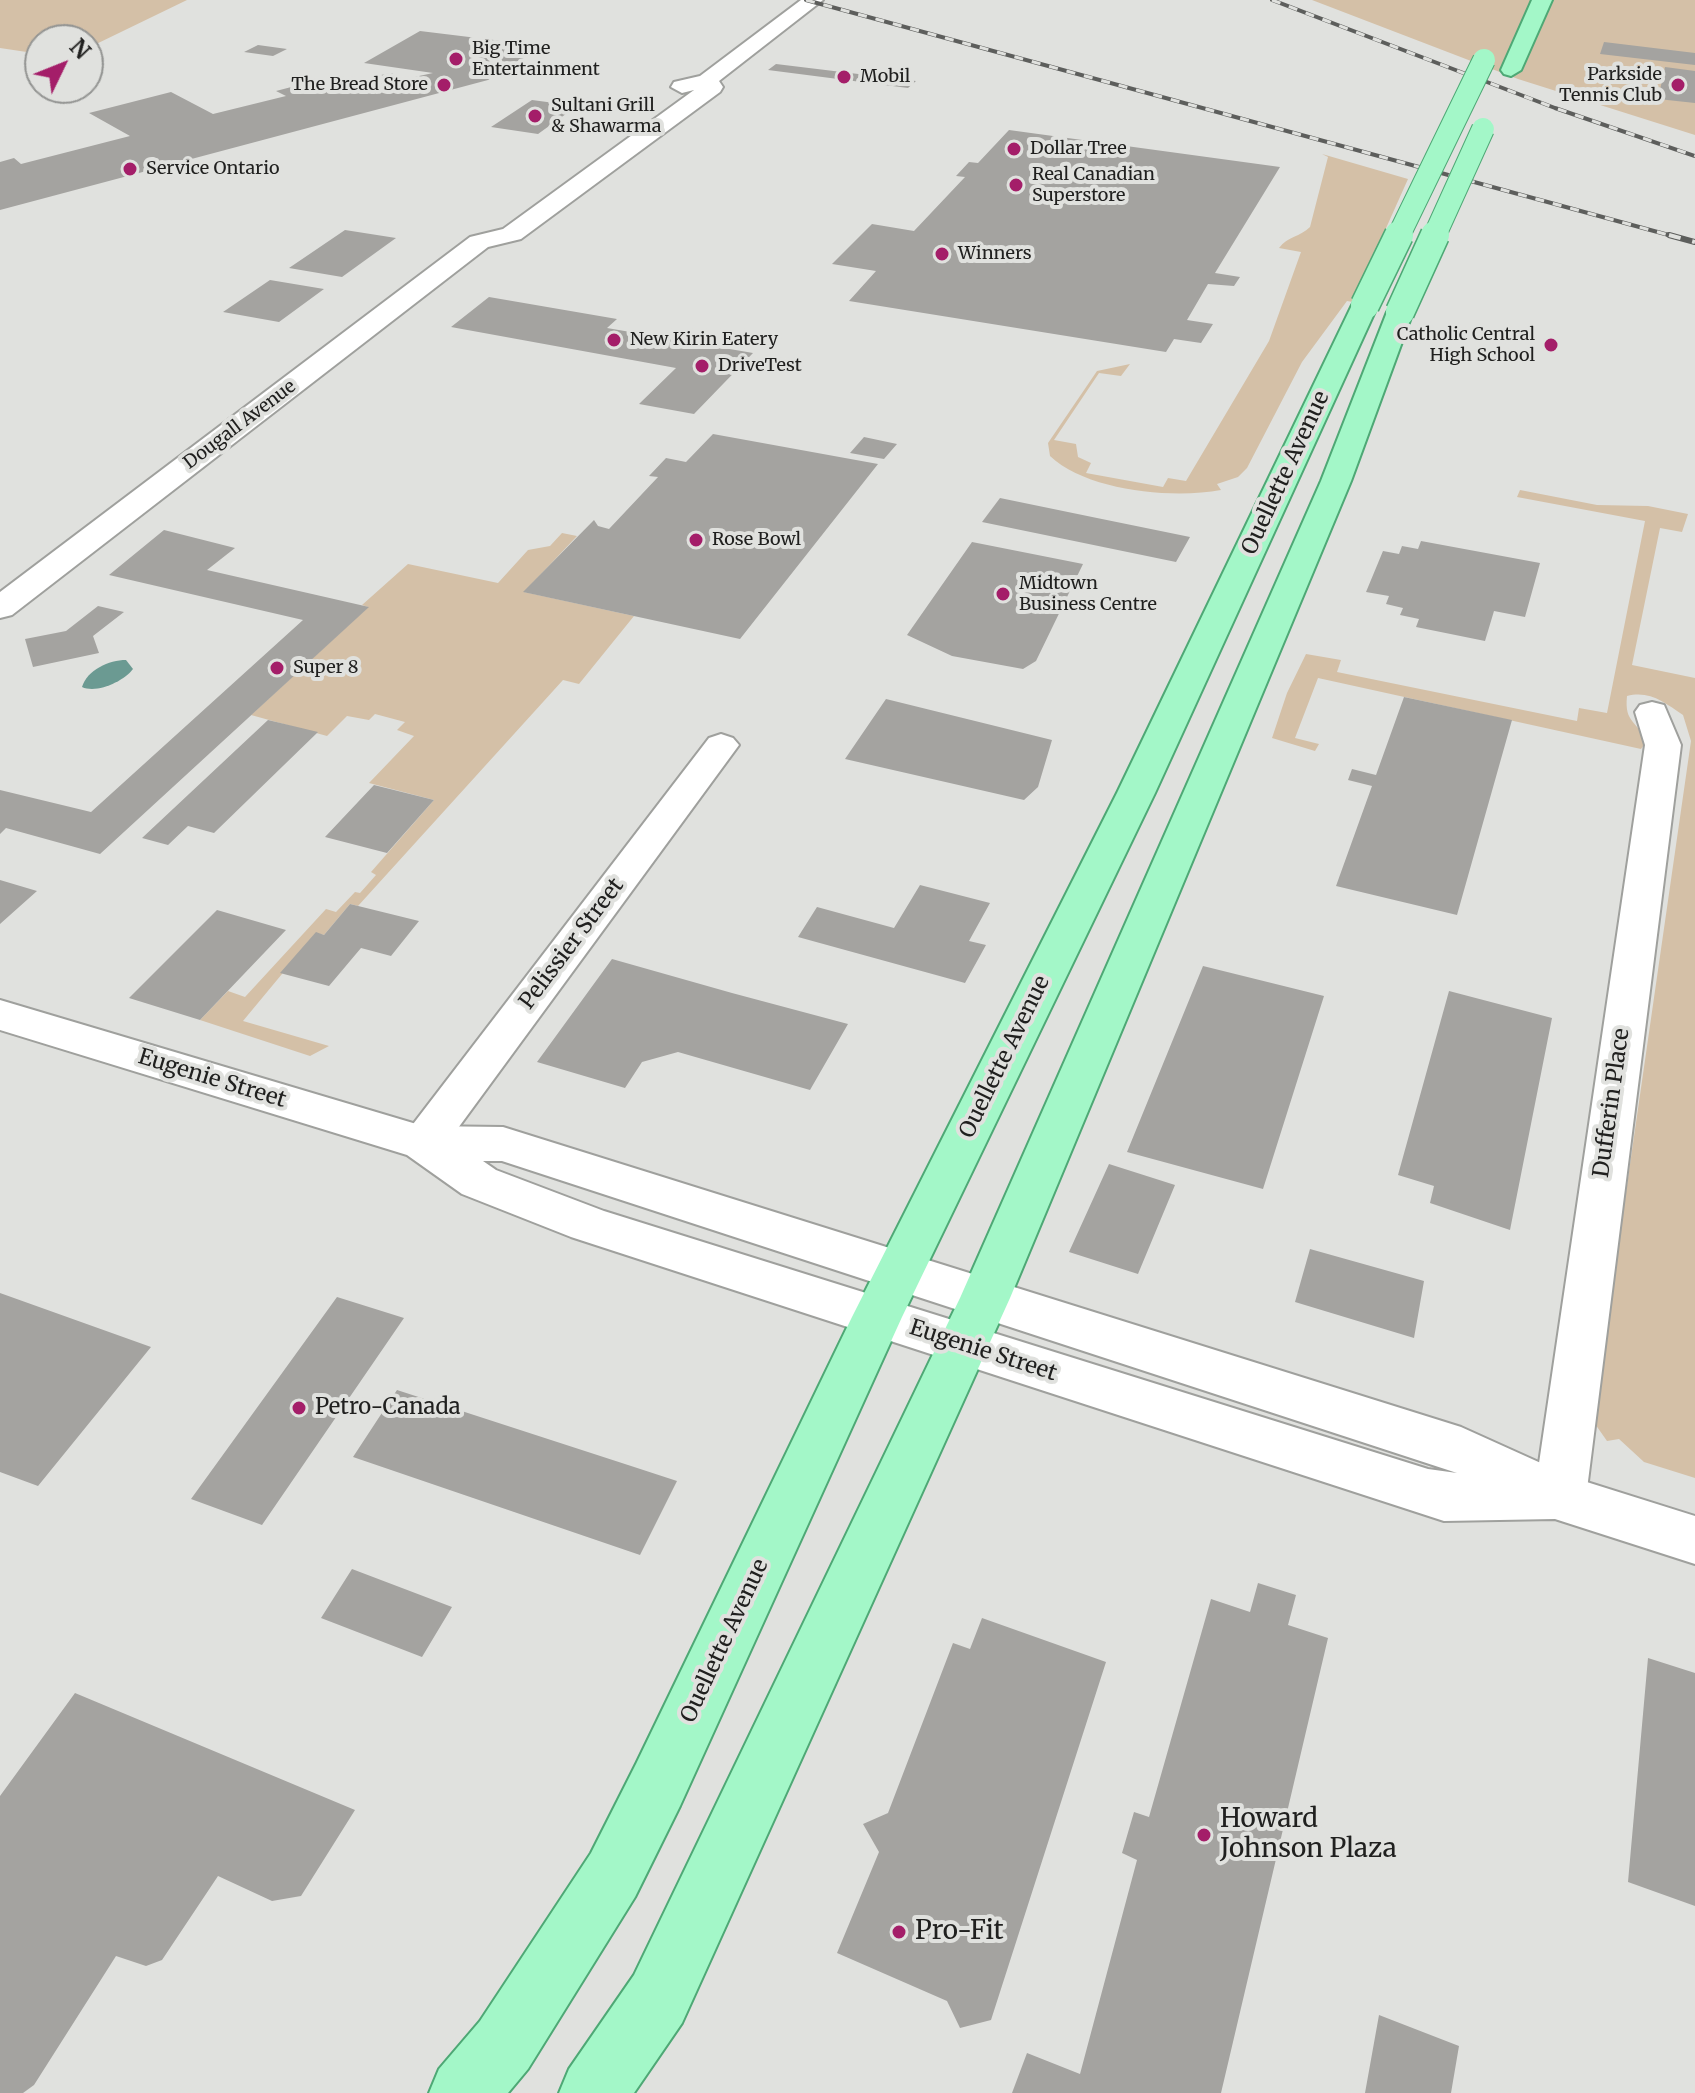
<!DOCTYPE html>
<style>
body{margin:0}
#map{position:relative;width:1695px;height:2093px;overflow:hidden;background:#e0e1de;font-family:Merriweather,serif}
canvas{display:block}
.north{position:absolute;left:24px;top:24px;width:80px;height:80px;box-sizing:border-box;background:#e0e1de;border:2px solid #939492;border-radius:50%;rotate:47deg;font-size:22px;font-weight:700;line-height:32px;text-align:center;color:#20201f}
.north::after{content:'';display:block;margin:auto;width:28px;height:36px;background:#a41e69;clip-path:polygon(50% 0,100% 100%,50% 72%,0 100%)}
</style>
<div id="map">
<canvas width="1695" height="2093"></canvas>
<div class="north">N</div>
</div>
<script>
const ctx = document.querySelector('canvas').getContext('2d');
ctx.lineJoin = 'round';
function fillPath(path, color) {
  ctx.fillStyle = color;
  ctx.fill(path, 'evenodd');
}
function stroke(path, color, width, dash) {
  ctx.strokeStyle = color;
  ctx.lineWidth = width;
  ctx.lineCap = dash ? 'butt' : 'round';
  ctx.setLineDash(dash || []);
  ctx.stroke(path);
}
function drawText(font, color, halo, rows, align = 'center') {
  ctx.font = font + ' Merriweather,serif';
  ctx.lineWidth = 8;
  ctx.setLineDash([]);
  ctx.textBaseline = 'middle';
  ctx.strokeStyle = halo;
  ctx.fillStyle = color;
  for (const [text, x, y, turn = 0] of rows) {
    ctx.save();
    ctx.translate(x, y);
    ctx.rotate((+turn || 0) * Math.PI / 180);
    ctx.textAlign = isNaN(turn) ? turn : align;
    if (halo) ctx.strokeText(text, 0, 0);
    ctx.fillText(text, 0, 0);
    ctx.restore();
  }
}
fillPath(new Path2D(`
 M0,0H187L88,48V40H40V54L0,48Z
 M1312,0H1695V135L1518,79Z
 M1322,154L1408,179L1353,302L1347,301L1302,362L1247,468L1238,477L1217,484L1221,490C1172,499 1087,491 1050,456L1048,443L1097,371L1130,364L1121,376L1099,373L1054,440L1076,444L1078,457L1091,463L1086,473L1163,487L1168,478L1186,481L1269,341L1301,252L1279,248C1288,236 1300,237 1310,227L1328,157Z
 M1520,490L1597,505L1648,506L1688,514L1682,532L1660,528L1632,665L1695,678V1478L1644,1462L1619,1439L1607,1441L1593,1421L1691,741L1683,715C1665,703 1650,690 1627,696C1624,724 1638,720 1646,742L1641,749L1318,678L1295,738L1319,744L1315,751L1272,738L1287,693L1306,654L1341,660L1337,672L1577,721L1579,708L1607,713L1645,521L1517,497Z
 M562,533L577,536L524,592L634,616L579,684L563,680L358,906L350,904L324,935L316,933L243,1021L329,1046L310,1056L200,1020L228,991L245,997L326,909L336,912L355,892L360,893L376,875L371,872L434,800L369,783L414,736L397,730L405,722L375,714L369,720L347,716L327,736L251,715L368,607L362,605L408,564L498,583L528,550L550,546Z`), '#d4c0a7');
fillPath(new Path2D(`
 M126,660L133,669C124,681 97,694 82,687C87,670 109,660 126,660Z`), '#6b9a92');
fillPath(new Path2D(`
 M420,31L543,46L488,80L0,210V162L14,158L21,164L130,136L89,113L171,92L213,114L286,96L276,91L299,85L295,83L302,81L318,88L345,81L355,86L387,78L381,75L391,73L405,79L433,73L364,63Z
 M1604,42L1695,53V65L1600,54Z
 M258,45L287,49L273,56L244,52Z
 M776,64L916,81L908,88L768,70Z
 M1665,67L1695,71V103L1658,99Z
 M532,100L577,106L538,134L491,127Z
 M1009,130L1280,167L1215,273L1240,277L1234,286L1208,284L1187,320L1213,324L1201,343L1174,339L1166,352L849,301L876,271L832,264L872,224L914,231L965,177L956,176L969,162L978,163Z
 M345,230L396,238L342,277L289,268Z
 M270,280L324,289L279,322L223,312Z
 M489,297L617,319L607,328L753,353L694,414L639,404L676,368L451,327Z
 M713,434L878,464L740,639L523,592L594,520L598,526L609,529L658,477L649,476L666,458L686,462Z
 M864,437L897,444L884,459L850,453Z
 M1000,498L1097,518L1190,537L1176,562L982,522Z
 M164,530L235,548L207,570L369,607L100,854L6,828L0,834V790L91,812L303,620L109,575Z
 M1421,541L1540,563L1525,617L1494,611L1485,641L1416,627L1419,619L1400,615L1403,608L1386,604L1389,596L1366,592L1383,551L1399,554L1402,546L1418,549Z
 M972,542L1083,564L1036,661L1023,669L952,656L907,635Z
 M98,606L124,612L93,636L99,653L33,667L25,639L66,631Z
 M1404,697L1512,720L1457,915L1336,886L1372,786L1348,780L1352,769L1376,775Z
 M886,699L1052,740L1038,787L1024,800L845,759Z
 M268,720L318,732L214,833L188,826L168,845L142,838Z
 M374,785L434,800L387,853L325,837Z
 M0,880L37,891L0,924Z
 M920,885L990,903L969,941L986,945L965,983L798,937L817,907L894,928Z
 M350,904L419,921L391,956L361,948L329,986L280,973L316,932L324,935Z
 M217,910L286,930L200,1020L129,998Z
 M612,959L732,993L848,1024L810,1090L678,1052L642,1062L625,1088L537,1062Z
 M1203,966L1324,996L1263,1189L1127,1152Z
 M1449,991L1552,1018L1510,1230L1430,1203L1434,1186L1398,1175Z
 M1109,1164L1175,1185L1138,1274L1069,1252Z
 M1310,1249L1424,1281L1414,1338L1295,1302Z
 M0,1293L151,1347L38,1486L0,1472Z
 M337,1297L404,1318L262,1525L191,1499Z
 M397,1390L628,1465L677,1481L640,1555L353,1457Z
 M352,1569L452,1607L422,1657L321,1618Z
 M1258,1583L1296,1595L1288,1625L1328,1638L1221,2093H1012L1027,2053L1080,2074L1137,1860L1122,1853L1134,1812L1149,1817L1211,1599L1250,1612Z
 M982,1618L1106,1662L991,2020L960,2028L947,2001L837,1953L879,1852L863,1824L888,1813L953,1643L970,1649Z
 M1648,1658L1695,1673V1906L1628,1882Z
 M75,1693L355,1810L301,1896L272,1901L218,1876L162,1960L146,1966L116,1956L34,2085L23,2093H0V1796Z
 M1379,2015L1459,2046L1451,2093H1365Z`), '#a4a3a0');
const street = new Path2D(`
 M1652,702L1664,705L1681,745L1586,1497L1578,1513L1560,1520L1542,1513L1534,1497L1645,745L1635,712L1640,705Z
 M721,734L733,738L739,745L439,1154L423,1159L407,1154L401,1143L407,1132L709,738Z`);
const secondary = new Path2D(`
 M801,0H823L719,81L723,87L720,92L521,239L488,247L12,615L0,618V592L470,237L503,229L694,90L682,93L671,87L674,82L700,76Z
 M0,1000L423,1126L503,1127L1461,1427L1574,1478L1695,1516V1564L1555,1519L1444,1521L571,1237L462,1194L407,1155L0,1030ZM483,1161H502L1457,1473L1428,1469L604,1211L496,1170Z`);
const primary = new Path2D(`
 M1532,0H1552L1521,70L1511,76L1504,74L1501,70Z
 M1365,297L1374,299L1378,305L1155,793L902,1317L680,1806L635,1897L528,2069L508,2093H429L439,2069L480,2021L591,1853L636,1764L852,1317L1117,793L1352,305L1356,299Z
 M1400,304L1409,306L1413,312L1351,481L1010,1298L682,2023L634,2093H559L569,2069L634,1975L960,1298L1321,481L1387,312L1391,306Z`);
stroke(street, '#9fa09d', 4);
stroke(secondary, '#9fa09d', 4);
stroke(primary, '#4ea875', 4);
fillPath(street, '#fff');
fillPath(secondary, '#fff');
fillPath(primary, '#a3f7c8');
const railFar1 = new Path2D(`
 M806,0L1676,237
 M1272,0L1555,108L1695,156`);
const rail = new Path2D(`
 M1669,235L1695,242`);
stroke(railFar1, '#5d5e5c', 4);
stroke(rail, '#5d5e5c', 6);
stroke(railFar1, '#e0e1de', 3, [9]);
stroke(rail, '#e0e1de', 4, [12]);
const primaryBridgeFar1 = new Path2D(`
 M1398,237L1484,60
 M1434,237L1483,129`);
const primaryBridge = new Path2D(`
 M1365,305L1399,235
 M1400,312L1435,235`);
stroke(primaryBridgeFar1, '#4ea875', 24, []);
stroke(primaryBridge, '#4ea875', 31, []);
stroke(primaryBridgeFar1, '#a3f7c8', 22);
stroke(primaryBridge, '#a3f7c8', 28);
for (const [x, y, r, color] of [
 [456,59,8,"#a41e69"],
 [844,77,8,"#a41e69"],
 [444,85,8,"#a41e69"],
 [1678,85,8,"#a41e69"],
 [535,116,8,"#a41e69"],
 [1014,149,8,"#a41e69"],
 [130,169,8,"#a41e69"],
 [1016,185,8,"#a41e69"],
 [942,254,8,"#a41e69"],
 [614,340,8,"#a41e69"],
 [1551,345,8,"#a41e69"],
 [702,366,8,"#a41e69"],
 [696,540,8,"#a41e69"],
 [1003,594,8,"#a41e69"],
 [277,668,8,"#a41e69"],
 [299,1408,8,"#a41e69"],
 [1204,1835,8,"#a41e69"],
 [899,1932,8,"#a41e69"]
]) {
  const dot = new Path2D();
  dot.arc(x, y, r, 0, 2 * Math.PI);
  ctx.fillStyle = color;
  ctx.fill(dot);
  stroke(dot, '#e0e1de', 3);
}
drawText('18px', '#20201f', '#e0e1de', [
 ["Big Time",472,49],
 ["Entertainment",472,70],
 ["Parkside",1662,75,"right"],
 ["Tennis Club",1662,96,"right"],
 ["Mobil",860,77],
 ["The Bread Store",428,85,"right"],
 ["Sultani Grill",551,106],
 ["& Shawarma",551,127],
 ["Dollar Tree",1030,149],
 ["Service Ontario",146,169],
 ["Real Canadian",1032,175],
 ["Superstore",1032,196],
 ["Winners",958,254],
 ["Catholic Central",1535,335,"right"],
 ["High School",1535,356,"right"],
 ["New Kirin Eatery",630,340],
 ["DriveTest",718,366],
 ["Rose Bowl",712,540],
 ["Midtown",1019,584],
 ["Business Centre",1019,605],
 ["Super 8",293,668]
], 'left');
drawText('18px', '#20201f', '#e0e1de', [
 ["Dougall Avenue",240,425,-37]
]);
drawText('22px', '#20201f', '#e0e1de', [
 ["Ouellette Avenue",1286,473,-65],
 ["Pelissier Street",572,944,-53],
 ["Ouellette Avenue",1005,1057,-64],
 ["Eugenie Street",212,1079,17],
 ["Dufferin Place",1612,1103,-82],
 ["Eugenie Street",983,1351,18],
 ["Ouellette Avenue",725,1641,-65]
]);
drawText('22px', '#20201f', '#e0e1de', [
 ["Petro-Canada",315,1408]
], 'left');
drawText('26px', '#20201f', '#e0e1de', [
 ["Howard",1220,1820],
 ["Johnson Plaza",1220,1850],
 ["Pro-Fit",915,1932]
], 'left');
</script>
